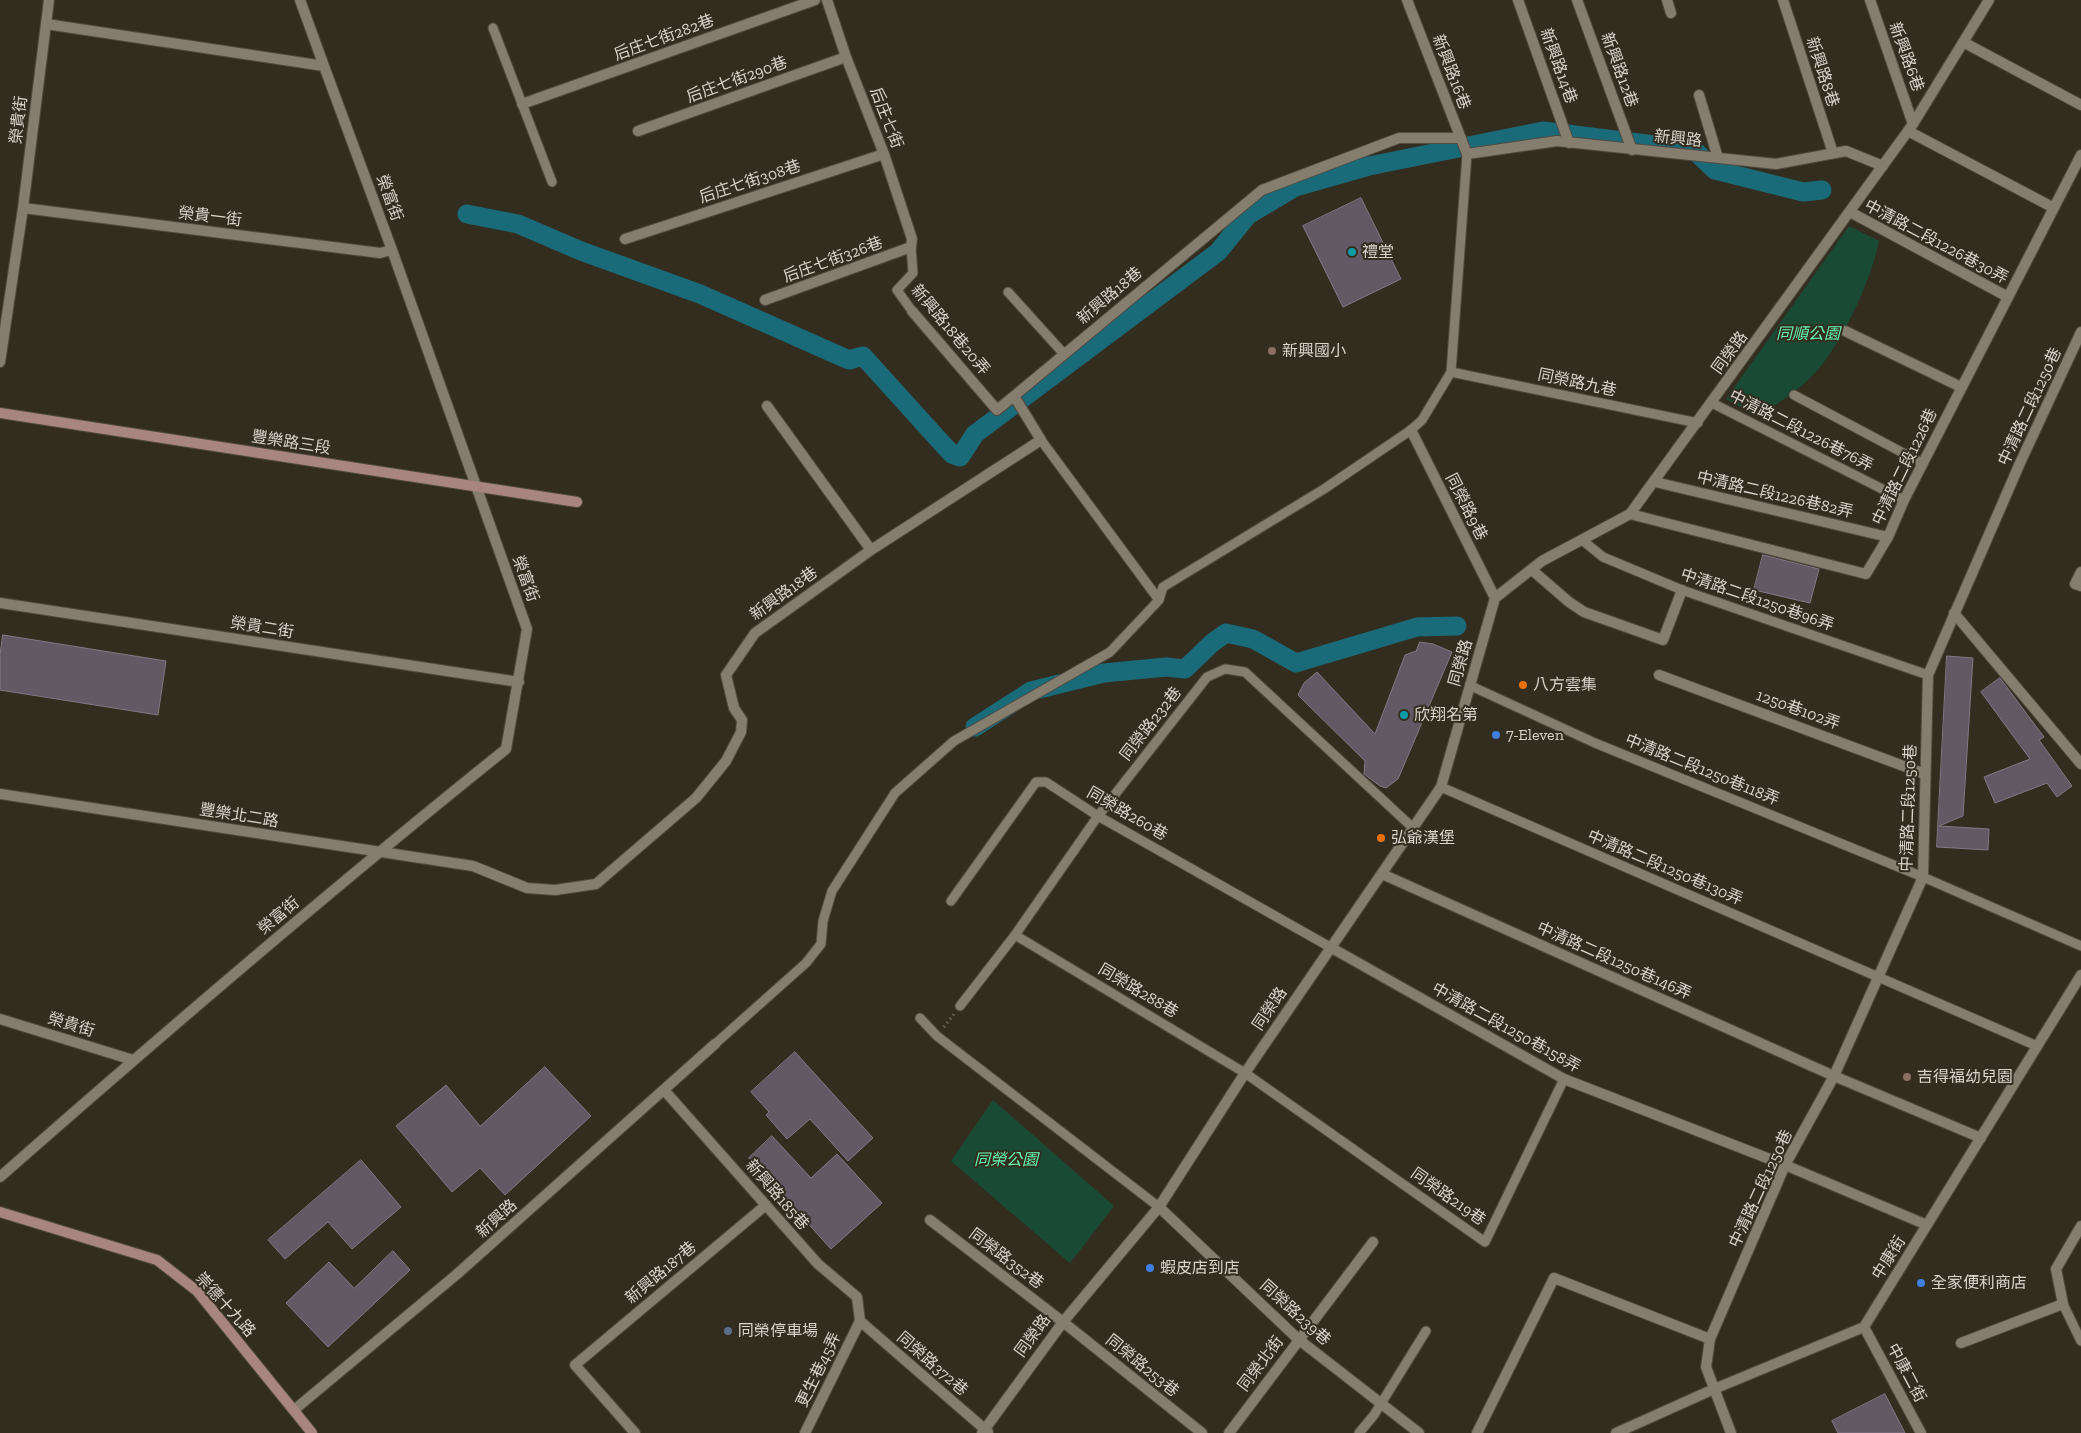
<!DOCTYPE html>
<meta charset="utf-8">
<style>
body{margin:0}
canvas{display:block;background:#332d20}
</style>
<canvas width="2081" height="1433"></canvas>
<script>
const ctx = document.querySelector('canvas').getContext('2d');
ctx.lineJoin = 'round';
function fillPath(path, color) {
  ctx.fillStyle = color;
  ctx.fill(path, 'evenodd');
}
function stroke(path, color, width, dash) {
  ctx.strokeStyle = color;
  ctx.lineWidth = width;
  ctx.lineCap = dash ? 'butt' : 'round';
  ctx.setLineDash(dash || []);
  ctx.stroke(path);
}
function drawText(font, color, halo, rows, align = 'center') {
  ctx.font = font + ' "Zilla Slab","Noto Sans TC",serif';
  ctx.lineWidth = 4;
  ctx.setLineDash([]);
  ctx.textBaseline = 'middle';
  ctx.strokeStyle = halo;
  ctx.fillStyle = color;
  for (const [text, x, y, turn = 0] of rows) {
    ctx.save();
    ctx.translate(x, y);
    ctx.rotate((+turn || 0) * Math.PI / 180);
    ctx.textAlign = isNaN(turn) ? turn : align;
    if (halo) ctx.strokeText(text, 0, 0);
    ctx.fillText(text, 0, 0);
    ctx.restore();
  }
}
fillPath(new Path2D(`
 M1849,226L1879,241C1871,281 1840,349 1811,377C1795,393 1776,404 1758,417L1726,399Z
 M993,1100L1114,1206L1070,1263L951,1161Z`), '#194a34');
stroke(new Path2D(`
 M467,214L518,224L581,251L700,294L849,360L863,356L938,439L952,454L960,457L975,434L1218,252L1248,215L1295,187L1369,166L1543,131L1694,150L1715,170L1803,192L1822,190
 M975,727L1031,691L1104,673L1166,667L1185,669L1212,643L1226,633L1253,639L1296,663L1417,627L1457,626`), '#1a6b7a', 19);
const building = new Path2D(`
 M1361,198L1401,279L1343,307L1303,226Z
 M1763,555L1819,569L1810,603L1754,590Z
 M3,635L166,661L158,715L0,690V655Z
 M1420,642L1433,644L1452,652L1398,779L1386,788L1380,786L1364,774L1365,761L1298,695L1304,683L1317,672L1375,734L1405,655L1416,651Z
 M1947,656L1973,658L1963,816L1939,826L1989,829L1988,850L1937,847Z
 M2000,678L2044,737L2039,740L2072,786L2057,797L2047,783L1995,803L1984,777L2030,759L1981,692Z
 M795,1052L873,1138L848,1161L810,1119L787,1139L766,1115L769,1112L751,1092Z
 M545,1067L591,1116L505,1195L480,1168L452,1192L396,1126L446,1085L480,1126Z
 M772,1136L811,1178L837,1154L882,1203L831,1249L749,1158Z
 M361,1160L401,1207L352,1249L328,1222L285,1259L268,1240Z
 M393,1251L410,1270L328,1347L286,1303L329,1262L354,1288Z
 M1885,1394L1905,1433H1838L1832,1421Z`);
fillPath(building, '#635965');
stroke(building, '#837784', 1);
const lane = new Path2D(`
 M493,28L552,182
 M911,247L913,273L897,290L912,311
 M1008,292L1064,354
 M1451,372L1698,423
 M1794,395L1922,463
 M1712,403L1904,500
 M1041,440L1159,600
 M1582,540L1603,557L1682,590L1928,675
 M1471,686L1595,743L1923,877L2081,946
 M1441,787L2037,1046
 M951,901L1036,782H1046L1098,816L1330,947
 M1015,935L1245,1073L1485,1242L1564,1079
 M960,1006L1015,935L1098,816L1207,677L1225,669L1245,672L1412,827
 M920,1018L937,1036L1159,1207
 M715,1044L806,963L821,944L823,921L832,891L895,793L954,741L1110,652L1159,600L1163,587L1324,489L1411,430L1422,420L1451,372L1467,154
 M2063,1304L2081,1341
 M1359,1433L1374,1415L1426,1331`);
const street = new Path2D(`
 M300,0L324,66
 M1407,0L1467,154L1557,141L1776,164L1846,151L1883,166
 M1518,0L1569,143
 M1577,0L1632,150
 M1667,0L1671,13
 M1783,0L1833,153
 M1870,0L1913,124
 M1963,42L2081,105
 M1699,95L1718,158
 M522,104L815,0
 M638,131L846,57
 M1908,131L2054,208
 M23,208L380,253L392,250
 M1850,212L2008,297
 M625,239L884,154
 M765,300L911,247L912,239L884,154L846,57L827,0
 M912,311L997,410L1014,396
 M1845,331L1961,387
 M0,362L23,208L49,0
 M767,406L871,550
 M1411,430L1495,598
 M1655,482L1888,537
 M1630,514L1866,574L1888,537L1904,500L2081,155
 M1532,570L1569,602L1584,612L1663,640L1682,590
 M2081,572L2075,584L2081,586
 M0,603L519,682
 M1954,613L2081,764
 M1659,675L1925,774
 M0,794L473,866L527,888L555,890L596,884L696,798L726,761L741,732L742,720L734,708L726,675L755,633L871,550L1041,440L1014,396L1262,190L1399,138H1461
 M1382,874L1834,1076L1981,1138
 M1330,947L1564,1079L1785,1165L1927,1225
 M0,1019L133,1060
 M664,1090L818,1264L857,1297L860,1321
 M0,1177C166,1031 334,887 506,749L527,629L392,250L324,66L46,24
 M1159,1207L1298,1339L1419,1433
 M930,1220L1063,1322L1202,1433
 M860,1321L988,1432
 M1864,1327L1921,1433
 M1961,1343L2063,1304L2056,1269L2081,1226
 M294,1410L456,1275L715,1044
 M635,1433L575,1365L766,1205
 M805,1433L860,1321
 M982,1433L1063,1322L1159,1207L1245,1073L1441,787L1495,598L1542,561L1630,514L1913,124L1989,0
 M1229,1433L1373,1242
 M1477,1433L1554,1278L1710,1339
 M1616,1433L1714,1389L1864,1327L2081,975
 M1731,1433L1706,1367L1710,1339L1785,1165L1834,1076L1923,877L1928,675L2020,463L2081,332`);
const secondary = new Path2D(`
 M0,413L577,502
 M0,1212L157,1260L197,1291L312,1433`);
stroke(lane, '#504a40', 11);
stroke(street, '#504a40', 12);
stroke(secondary, '#504a40', 12);
stroke(new Path2D(`
 M944,1027L954,1014`), '#817c71', 3, [1, 4]);
stroke(lane, '#857e6f', 9);
stroke(street, '#857e6f', 10);
stroke(secondary, '#a98580', 10);
for (const [x, y, r, color] of [
 [1352,252,5,"#0f9aa8"],
 [1272,351,5,"#8d6e63"],
 [1523,685,5,"#e8710a"],
 [1404,715,5,"#0f9aa8"],
 [1496,735,5,"#3f7fe0"],
 [1381,838,5,"#e8710a"],
 [1907,1077,5,"#8d6e63"],
 [1150,1268,5,"#3f7fe0"],
 [1921,1283,5,"#3f7fe0"],
 [728,1331,5,"#5c6f8a"]
]) {
  const dot = new Path2D();
  dot.arc(x, y, r, 0, 2 * Math.PI);
  ctx.fillStyle = color;
  ctx.fill(dot);
  stroke(dot, '#332d20', 2);
}
drawText('16px', '#d8d4cc', '#332d20', [
 ["后庄七街282巷",664,38,-20],
 ["新興路6巷",1906,57,70],
 ["新興路14巷",1558,66,70],
 ["新興路12巷",1619,70,70],
 ["新興路16巷",1451,72,69],
 ["新興路8巷",1822,72,72],
 ["后庄七街290巷",737,80,-20],
 ["后庄七街",886,118,69],
 ["榮貴街",19,120,-83],
 ["新興路",1678,139,6],
 ["后庄七街308巷",750,182,-18],
 ["榮富街",389,198,70],
 ["榮貴一街",210,217,7],
 ["中清路二段1226巷30弄",1936,242,28],
 ["后庄七街326巷",833,260,-20],
 ["新興路18巷",1110,296,-40],
 ["新興路18巷20弄",950,330,50],
 ["同榮路",1730,353,-54],
 ["同榮路九巷",1577,383,12],
 ["中清路二段1250巷",2030,407,-65],
 ["中清路二段1226巷76弄",1801,431,27],
 ["豐樂路三段",291,443,9],
 ["中清路二段1226巷",1905,467,-64],
 ["中清路二段1226巷82弄",1775,495,13],
 ["同榮路9巷",1466,507,63],
 ["榮富街",525,579,70],
 ["新興路18巷",784,594,-36],
 ["中清路二段1250巷96弄",1757,600,19],
 ["榮貴二街",262,628,9],
 ["同榮路",1461,663,-74],
 ["1250巷102弄",1798,710,20],
 ["同榮路232巷",1151,724,-52],
 ["中清路二段1250巷118弄",1702,770,22],
 ["中清路二段1250巷",1909,808,-88],
 ["同榮路260巷",1127,814,30],
 ["豐樂北二路",239,816,9],
 ["中清路二段1250巷130弄",1665,868,23],
 ["榮富街",279,916,-40],
 ["中清路二段1250巷146弄",1614,961,24],
 ["同榮路288巷",1138,991,31],
 ["同榮路",1270,1009,-56],
 ["榮貴街",71,1025,17],
 ["中清路二段1250巷158弄",1506,1028,29],
 ["中清路二段1250巷",1761,1189,-65],
 ["新興路185巷",777,1195,49],
 ["同榮路219巷",1448,1197,35],
 ["新興路",497,1219,-42],
 ["中康街",1889,1258,-58],
 ["同榮路352巷",1006,1259,37],
 ["新興路187巷",661,1273,-40],
 ["崇德十九路",225,1305,48],
 ["同榮路239巷",1295,1313,42],
 ["同榮路",1033,1336,-54],
 ["同榮路372巷",932,1364,41],
 ["同榮北街",1261,1364,-53],
 ["同榮路253巷",1142,1366,39],
 ["更生巷45弄",819,1370,-64],
 ["中康二街",1906,1373,62]
]);
drawText('16px', '#d8d4cc', '#332d20', [
 ["禮堂",1362,252],
 ["新興國小",1282,351],
 ["八方雲集",1533,685],
 ["欣翔名第",1414,715],
 ["7-Eleven",1506,735],
 ["弘爺漢堡",1391,838],
 ["吉得福幼兒園",1917,1077],
 ["蝦皮店到店",1160,1268],
 ["全家便利商店",1931,1283],
 ["同榮停車場",738,1331]
], 'left');
drawText('italic 16px', '#67f8b5', '#332d20', [
 ["同順公園",1808,334],
 ["同榮公園",1006,1160]
]);
</script>
